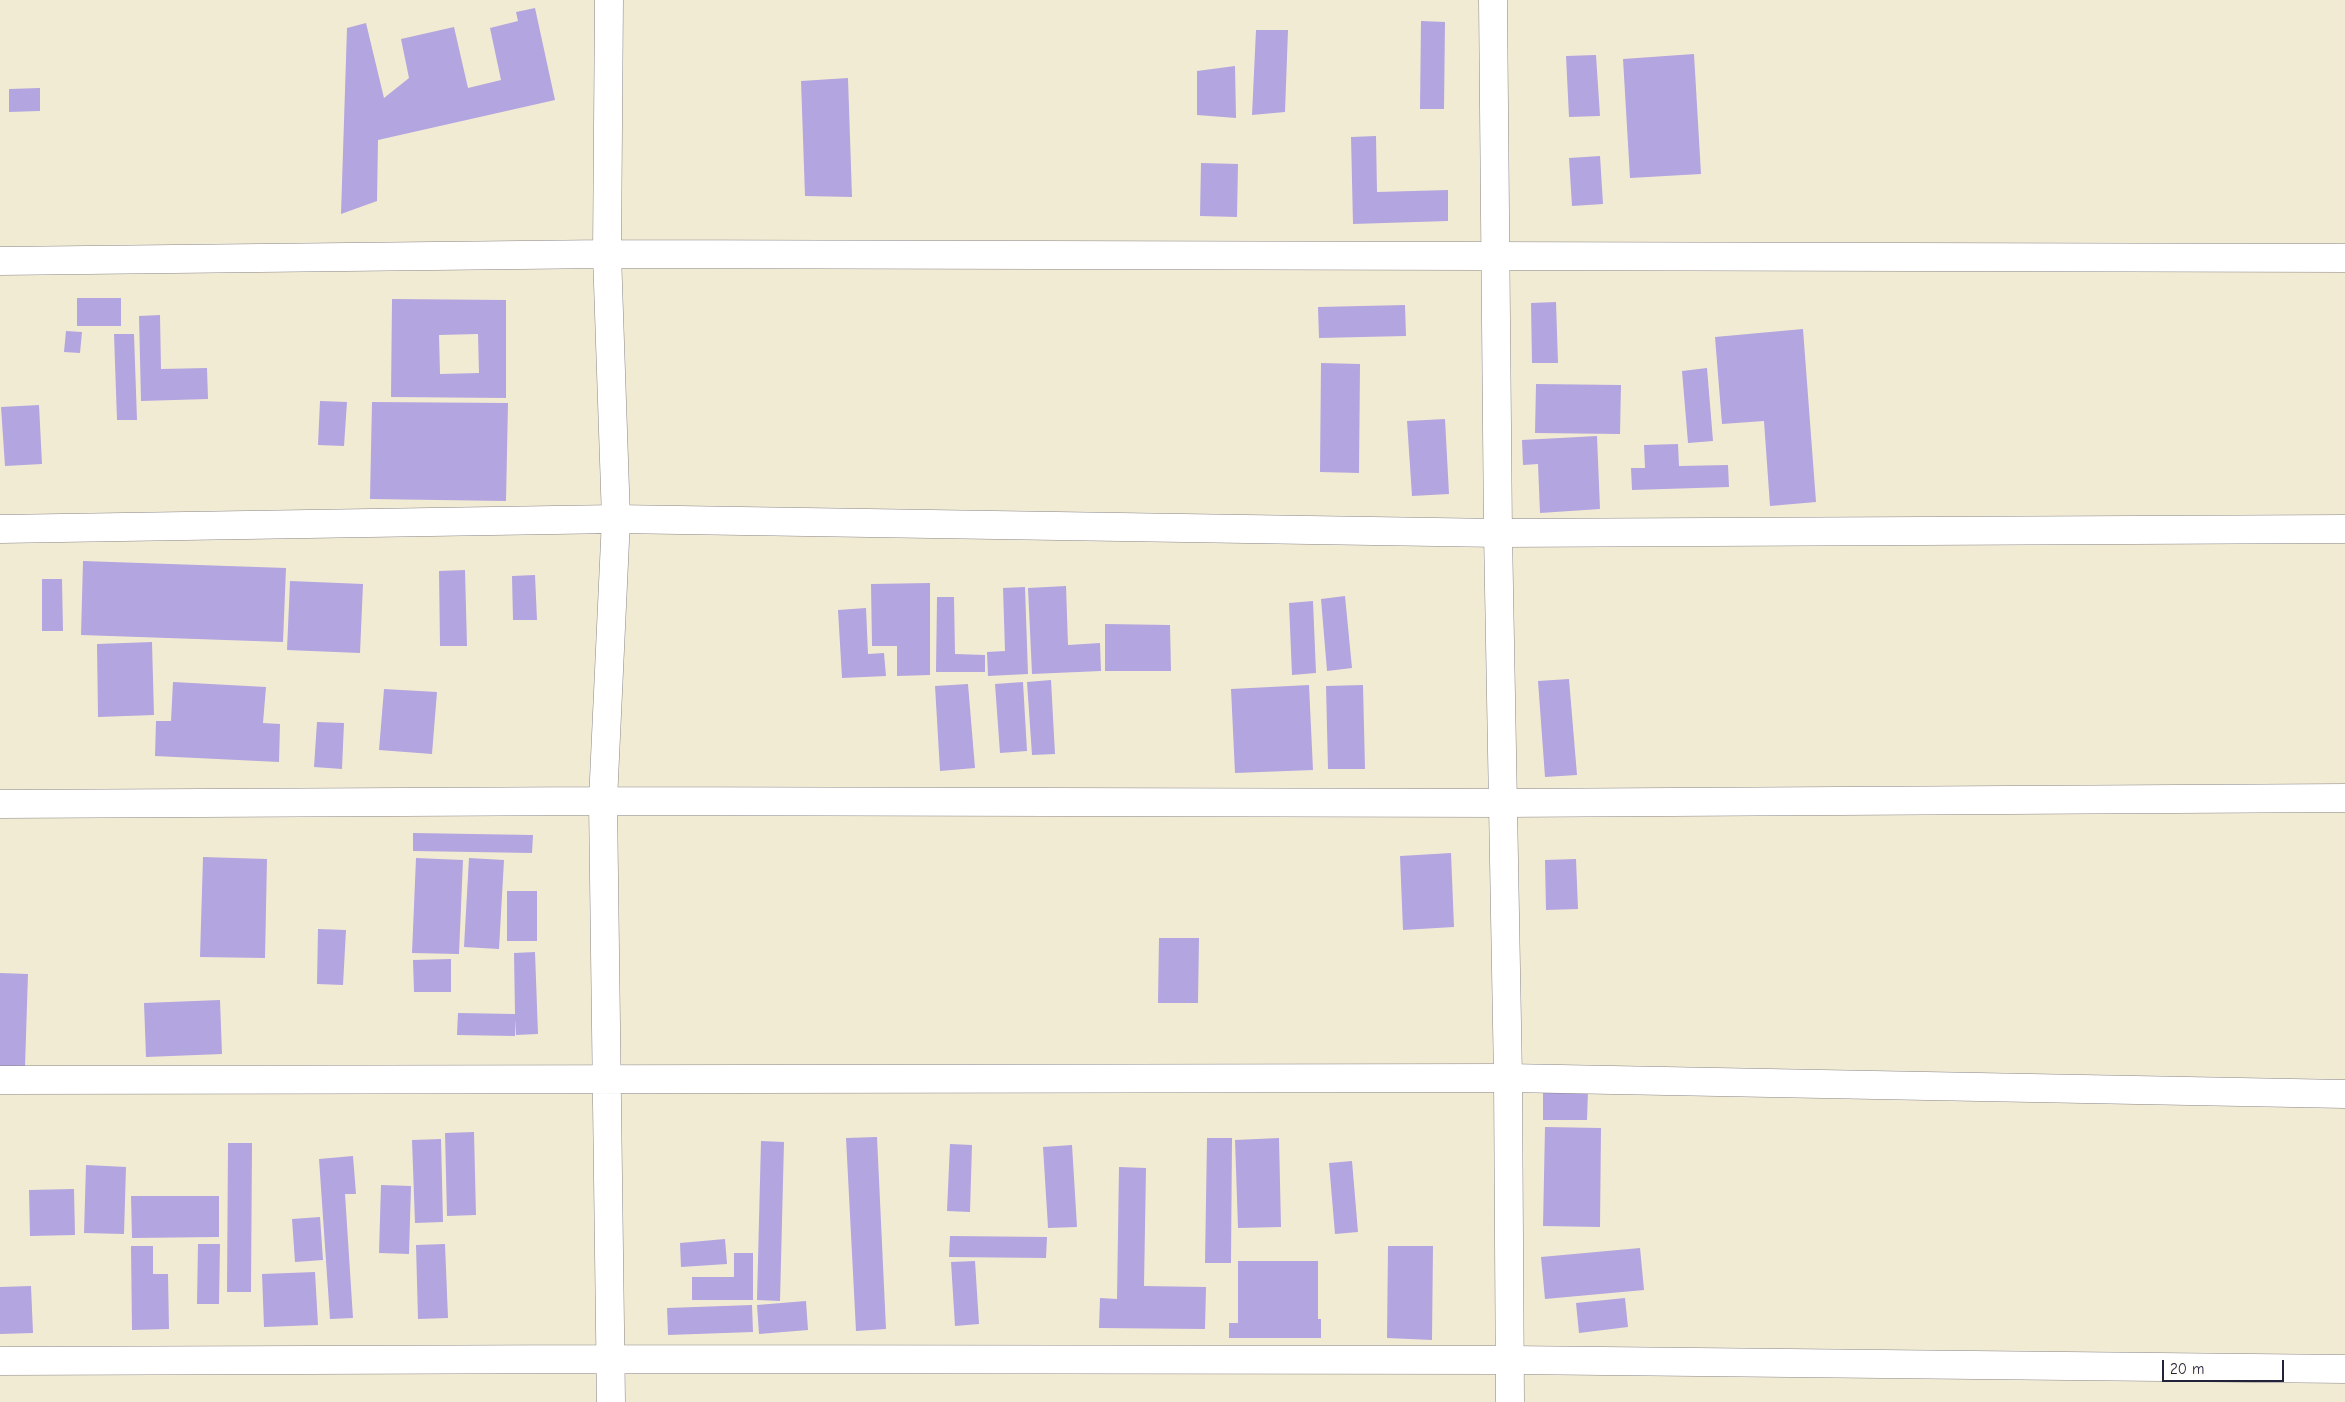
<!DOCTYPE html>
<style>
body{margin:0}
#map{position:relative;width:2345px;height:1402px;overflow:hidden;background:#f2ebd4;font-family:"Comic Neue",sans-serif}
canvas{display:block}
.scale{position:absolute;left:2162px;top:1360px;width:122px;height:22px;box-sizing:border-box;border:2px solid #22223b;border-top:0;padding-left:6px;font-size:15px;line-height:18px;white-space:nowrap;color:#22223b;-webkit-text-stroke:4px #fdfcf7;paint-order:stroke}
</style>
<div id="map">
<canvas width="2345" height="1402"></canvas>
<div class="scale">20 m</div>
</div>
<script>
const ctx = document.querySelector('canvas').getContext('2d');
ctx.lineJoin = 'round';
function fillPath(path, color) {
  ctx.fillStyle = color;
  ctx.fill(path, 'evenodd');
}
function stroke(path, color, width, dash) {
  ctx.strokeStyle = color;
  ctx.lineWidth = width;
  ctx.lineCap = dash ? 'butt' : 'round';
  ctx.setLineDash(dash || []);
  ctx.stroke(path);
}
fillPath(new Path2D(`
 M535,8L555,100L378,140L377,201L341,214L347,28L366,23L384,98L409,78L401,39L454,27L468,88L501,80L490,28L518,21L516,12Z
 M1421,21L1445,22L1444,109H1420Z
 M1256,30H1288L1285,112L1252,115Z
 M1694,54L1701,174L1630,178L1623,59Z
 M1596,55L1600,116L1569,117L1566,56Z
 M1235,66L1236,118L1197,115V71Z
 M848,78L852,197L805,196L801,81Z
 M40,88V111L9,112V89Z
 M1376,136L1377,192L1448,190V221L1353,224L1351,137Z
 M1600,156L1603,204L1572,206L1569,158Z
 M1201,163L1238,164L1237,217L1200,216Z
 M77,298H121V326H77Z
 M392,299L506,300V398L391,397ZM478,334L479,373L440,374L439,335Z
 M1556,302L1558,363H1532L1531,303Z
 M1405,305L1406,336L1319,338L1318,307Z
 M160,315L161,369L207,368L208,399L141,401L139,316Z
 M1803,329L1816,502L1770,506L1764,421L1722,424L1715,337Z
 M66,331L82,332L80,353L64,352Z
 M114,334H134L137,420H117Z
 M1321,363L1360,364L1359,473L1320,472Z
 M1707,368L1713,441L1688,443L1682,371Z
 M1536,384L1621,385L1620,434L1535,433Z
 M320,401L347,402L344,446L318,445Z
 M372,402L508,403L506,501L370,499Z
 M39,405L42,464L5,466L1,407Z
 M1445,419L1449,494L1412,496L1407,421Z
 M1597,436L1600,509L1540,513L1538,464L1523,465L1522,440Z
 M1678,444L1679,466L1728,465L1729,487L1632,490L1631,468H1645L1644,445Z
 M83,561L286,568L283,642L81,635Z
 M465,570L467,646H440L439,571Z
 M535,575L537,620H513L512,576Z
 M42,579H62L63,631H42Z
 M290,581L363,584L360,653L287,650Z
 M930,583V675L897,676V646H872L871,584Z
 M1066,586L1068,645L1100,643L1101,671L1032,674L1028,588Z
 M1025,587L1028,674L988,676L987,652L1005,651L1003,588Z
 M1345,596L1352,668L1327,671L1321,599Z
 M937,597H954L955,654L985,655V672H936Z
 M1313,601L1316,673L1292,675L1289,603Z
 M866,608L868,654L884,653L886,676L842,678L838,610Z
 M1105,624L1170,625L1171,671H1105Z
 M152,642L154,715L98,717L97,644Z
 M1569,679L1577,775L1545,777L1538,681Z
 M1051,680L1055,754L1032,755L1027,682Z
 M173,682L266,687L263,723L280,724L279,762L155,756L156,721H171Z
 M1023,682L1027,751L1000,753L995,684Z
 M968,684L975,768L940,771L935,686Z
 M1309,685L1313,770L1235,773L1231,689Z
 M1363,685L1365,769H1328L1326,686Z
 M384,689L437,692L432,754L379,750Z
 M317,722L344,723L342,769L314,767Z
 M413,833L533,835L532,853L413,851Z
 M1451,853L1454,927L1403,930L1400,856Z
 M203,857L267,859L265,958L200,957Z
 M416,858L463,860L459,954L412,953Z
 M469,858L504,860L499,949L464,947Z
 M1576,859L1578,909L1546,910L1545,860Z
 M507,891H537V941H507Z
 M318,929L346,930L343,985L317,984Z
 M1159,938H1199L1198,1003H1158Z
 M535,952L538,1034L516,1035L515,1019V1036L457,1035L458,1013L515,1014L514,953Z
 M451,959V992H414L413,960Z
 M0,973L28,974L25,1067L0,1066Z
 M220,1000L222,1054L146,1057L144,1003Z
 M1543,1091H1588L1587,1120H1543Z
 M1545,1127L1601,1128L1600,1227L1543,1226Z
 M474,1132L476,1215L447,1216L445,1133Z
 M877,1137L886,1329L856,1331L846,1138Z
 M1207,1138H1232L1231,1263H1205Z
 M1279,1138L1281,1227L1238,1228L1235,1140Z
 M441,1139L443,1222L415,1223L412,1140Z
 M761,1141L784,1142L780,1301L757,1300Z
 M228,1143H252L251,1292H227Z
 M950,1144L972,1145L970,1212L947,1211Z
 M1072,1145L1077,1227L1048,1228L1043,1147Z
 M353,1156L356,1194H345L353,1318L330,1319L319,1159Z
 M1352,1161L1358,1232L1335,1234L1329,1163Z
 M86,1165L126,1167L124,1234L84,1233Z
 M1119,1167L1146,1168L1144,1286L1206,1287L1205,1329L1099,1328L1100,1298L1117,1299Z
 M381,1185L411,1186L409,1254L379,1253Z
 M74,1189L75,1235L30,1236L29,1190Z
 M131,1196H219V1237L132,1238Z
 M320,1217L323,1260L295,1262L292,1219Z
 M950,1236L1047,1237L1046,1258L949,1257Z
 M725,1239L727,1264L681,1267L680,1243Z
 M198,1244H220L219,1304H197Z
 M445,1244L448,1318L418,1319L416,1245Z
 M131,1246H153V1274H168L169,1329L132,1330Z
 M1388,1246H1433L1432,1340L1387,1338Z
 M1640,1248L1644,1290L1545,1299L1541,1257Z
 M734,1253H753V1300H692V1277H734Z
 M975,1261L979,1324L955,1326L951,1262Z
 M1238,1261H1318V1319H1321V1338H1229V1323H1238Z
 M315,1272L318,1325L264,1327L262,1274Z
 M31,1286L33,1333L0,1334V1287Z
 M1625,1298L1628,1327L1579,1333L1576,1303Z
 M806,1301L808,1330L759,1334L757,1305Z
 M752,1305L753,1332L668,1335L667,1308Z`), '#b3a5df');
const street = new Path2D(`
 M609,0L607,254L616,519L603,801L611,1402
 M0,261L607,254L2345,258
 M0,529L616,519L1498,533L2345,529
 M0,804L603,801L1502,803L2345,798
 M0,1080L1508,1078L2345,1094
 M0,1361L610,1359L1511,1360L2345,1369`);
const secondary = new Path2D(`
 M1493,0L1498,533L1508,1078L1510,1402`);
stroke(street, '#8a8688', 29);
stroke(secondary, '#8a8688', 29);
stroke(street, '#fff', 28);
stroke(secondary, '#fff', 28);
</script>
